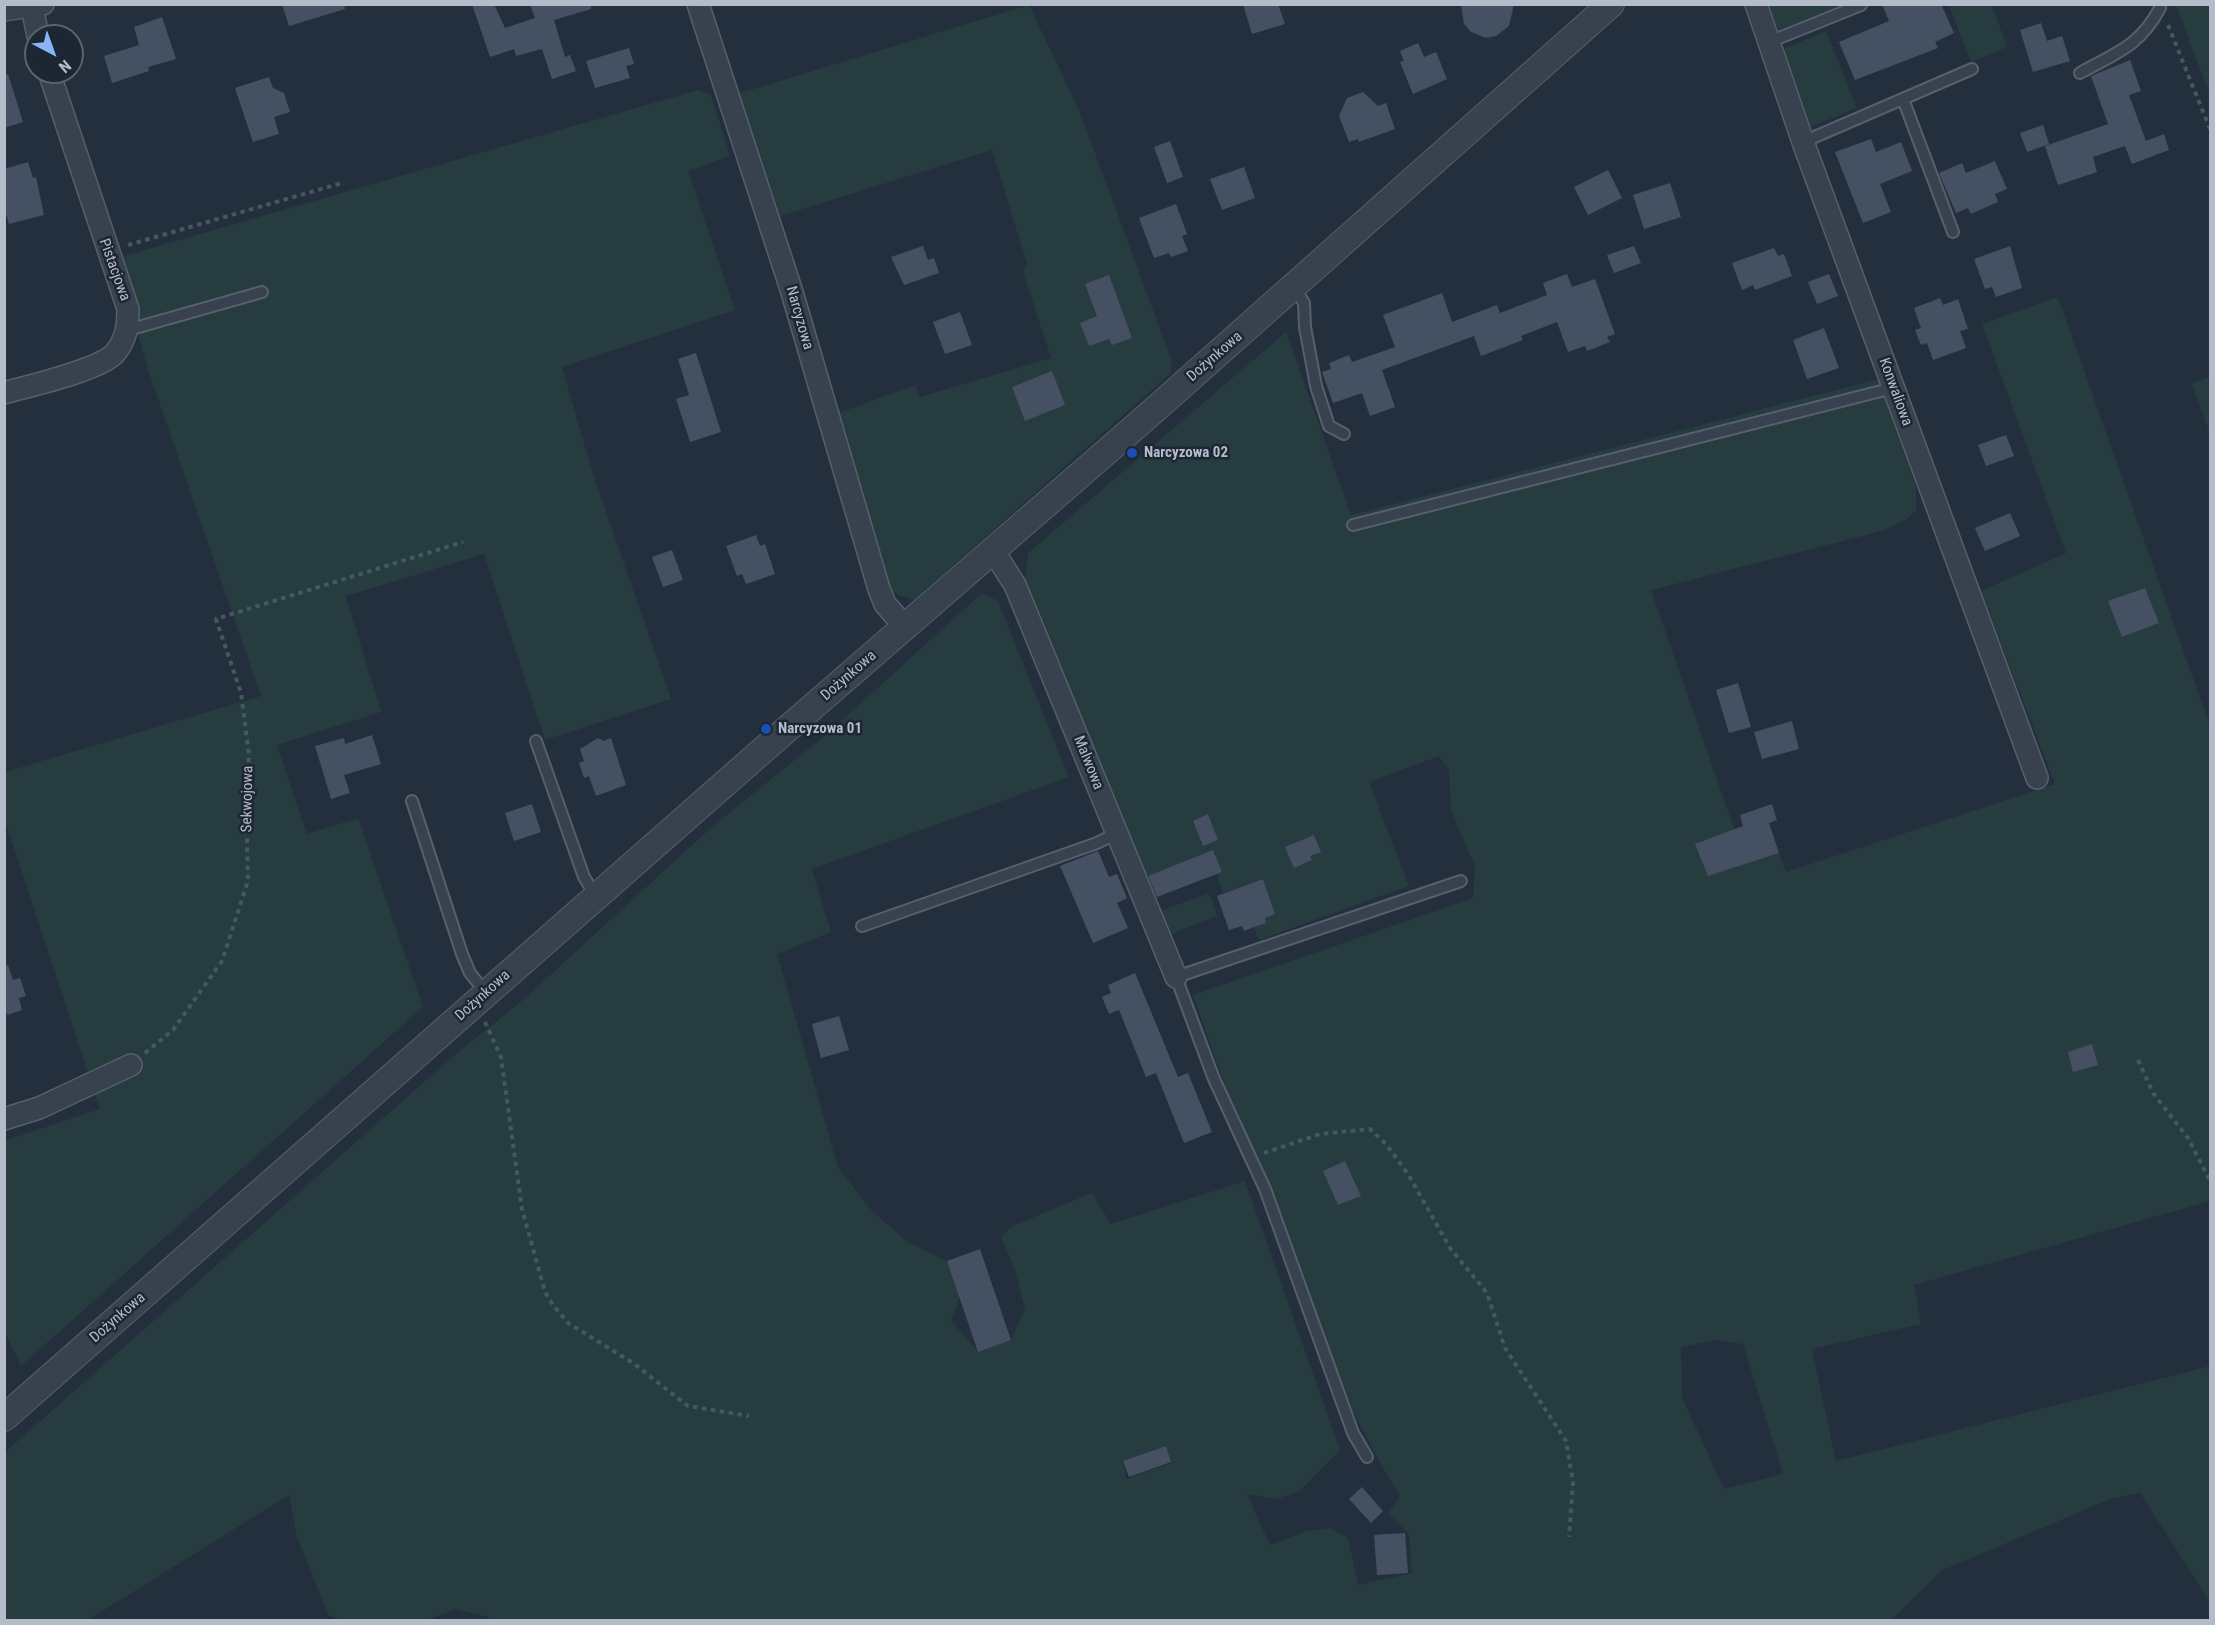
<!DOCTYPE html>
<meta charset="utf-8">
<style>
body{margin:0}
#map{position:relative;width:2215px;height:1625px;overflow:hidden;background:#242f3e;font-family:"Roboto Condensed",sans-serif}
canvas{display:block}
.frame{position:absolute;inset:0;border:6px solid #b4bcc9;pointer-events:none}
.north{position:absolute;left:24px;top:24px;width:60px;height:60px;box-sizing:border-box;background:#1d2633;border:2px solid #59626f;border-radius:50%;rotate:139deg;font-size:16px;font-weight:700;line-height:24px;text-align:center;color:#b4bcc9}
.north::after{content:'';display:block;margin:auto;width:21px;height:27px;background:#8ab4f8;clip-path:polygon(50% 0,100% 100%,50% 72%,0 100%)}
</style>
<div id="map">
<canvas width="2215" height="1625"></canvas>
<div class="frame"></div>
<div class="north">N</div>
</div>
<script>
const ctx = document.querySelector('canvas').getContext('2d');
ctx.lineJoin = 'round';
function fillPath(path, color) {
  ctx.fillStyle = color;
  ctx.fill(path, 'evenodd');
}
function stroke(path, color, width, dash) {
  ctx.strokeStyle = color;
  ctx.lineWidth = width;
  ctx.lineCap = dash ? 'butt' : 'round';
  ctx.setLineDash(dash || []);
  ctx.stroke(path);
}
function drawText(font, color, halo, rows, align = 'center') {
  ctx.font = font + ' "Roboto Condensed",sans-serif';
  ctx.lineWidth = 5;
  ctx.setLineDash([]);
  ctx.textBaseline = 'middle';
  ctx.strokeStyle = halo;
  ctx.fillStyle = color;
  for (const [text, x, y, turn = 0] of rows) {
    ctx.save();
    ctx.translate(x, y);
    ctx.rotate((+turn || 0) * Math.PI / 180);
    ctx.textAlign = isNaN(turn) ? turn : align;
    if (halo) ctx.strokeText(text, 0, 0);
    ctx.fillText(text, 0, 0);
    ctx.restore();
  }
}
fillPath(new Path2D(`
 M1763,4L1843,5L1773,32Z
 M1029,5L1079,110L1172,361L1170,374L914,600L891,592L836,414L915,385L920,397L1051,358L1023,272L1027,264L992,150L780,216L737,94Z
 M1949,5H1992L2007,47L1971,62Z
 M2176,5H2210V96Z
 M1826,31L1857,108L1808,128L1781,50Z
 M698,90L711,95L730,156L688,171L735,310L562,367L592,471L671,699L545,740L484,554L346,596L381,712L277,745L307,834L358,818L423,1007L21,1366L5,1333L4,1141L100,1109L5,821V772L261,696L148,370L117,258Z
 M2058,297L2210,726V1201L1914,1285L1921,1324L1812,1349L1836,1461L2210,1366V1602L2140,1493L2110,1499L1941,1571L1891,1620H490L488,1617L455,1609L427,1620H342L328,1615L297,1537L289,1495L88,1620H5L4,1453L450,1059L524,999L713,826L828,733L982,593L998,601L1069,777L812,869L831,932L777,954L838,1168L872,1211L909,1243L947,1261L961,1293L951,1321L978,1351L1011,1340L1025,1309L1014,1267L1001,1237L1012,1226L1092,1193L1111,1224L1245,1181L1340,1450L1300,1491L1277,1499L1247,1494L1270,1545L1307,1531L1330,1528L1348,1538L1358,1585L1412,1573L1409,1534L1388,1513L1400,1496C1349,1414 1314,1325 1280,1235C1250,1156 1221,1076 1193,995L1473,898L1475,866L1451,811L1449,770L1439,756L1369,782L1409,886L1259,940L1254,927L1266,923L1265,918L1275,914L1263,879L1223,893L1215,868L1191,859L1146,877L1133,843L1118,815L1025,581L1028,553L1286,332L1351,515L1879,379L1916,487V510L1906,520L1882,531L1651,590L1746,863L1779,853L1786,872L2055,784L1981,591L2066,553L1982,324ZM1716,1340L1743,1344L1783,1474L1724,1489L1682,1397L1681,1347ZM1166,1446L1171,1462L1177,1461L1126,1479L1123,1461Z
 M2210,376V434L2192,384Z
 M1207,894L1212,899L1217,916L1169,935L1160,911Z`), '#263c3f');
fillPath(new Path2D(`
 M282,4H344L345,9L289,26Z
 M472,4H494L505,28L535,18L530,4H591V9L554,20L565,57L570,55L576,71L552,79L542,49L516,56L514,49L490,57Z
 M1243,4H1278L1285,24L1252,34Z
 M1461,4H1514L1509,26L1496,36L1486,38L1471,32L1464,24Z
 M1882,4H1941L1954,33L1935,42L1938,48L1855,80L1839,42L1889,21Z
 M162,17L176,59L148,67L149,71L112,83L104,56L139,45L134,27Z
 M2041,23L2047,41L2062,36L2070,61L2033,72L2020,30Z
 M1418,43L1424,57L1436,52L1447,79L1413,94L1400,62L1404,61L1400,51Z
 M629,48L634,64L626,66L630,78L595,88L586,61Z
 M2130,60L2141,91L2129,95L2146,141L2164,134L2169,150L2132,164L2125,146L2093,157L2097,172L2058,185L2045,146L2108,124L2091,76Z
 M8,74L23,122L4,128V75Z
 M269,77L273,88L284,93L290,112L274,117L279,134L253,142L235,88Z
 M1363,92L1378,106L1386,103L1395,129L1359,142L1358,139L1349,142L1339,116L1347,98Z
 M2043,125L2049,144L2027,152L2020,133Z
 M1871,139L1876,152L1901,142L1912,171L1880,184L1891,212L1863,223L1835,152Z
 M1170,141L1183,177L1167,183L1154,147Z
 M1995,161L2007,189L1995,194L1998,202L1971,214L1968,208L1956,213L1939,173L1962,163L1966,173Z
 M28,162L33,178L36,177L44,215L9,224L4,207V169Z
 M1244,167L1255,198L1222,210L1210,179Z
 M1608,170L1622,198L1588,215L1574,187Z
 M1670,183L1681,217L1644,229L1633,195Z
 M1176,204L1187,234L1182,236L1188,251L1171,257L1169,253L1154,258L1139,218Z
 M923,246L928,260L934,258L939,273L904,285L891,257Z
 M1634,246L1641,263L1614,273L1607,255Z
 M2010,246L2022,288L1996,297L1992,287L1985,289L1974,259Z
 M1774,248L1778,256L1784,254L1792,276L1755,290L1753,285L1742,290L1732,263Z
 M1567,274L1572,287L1595,279L1615,334L1607,337L1610,342L1587,351L1585,346L1568,352L1557,322L1521,336L1523,340L1481,356L1474,336L1382,370L1395,407L1370,416L1362,393L1333,403L1322,372L1331,369L1329,363L1349,355L1352,362L1395,347L1383,315L1442,293L1452,322L1497,305L1500,313L1547,295L1543,283Z
 M1829,274L1838,296L1817,304L1808,282Z
 M1109,275L1132,338L1112,345L1109,339L1089,346L1080,323L1097,316L1085,284Z
 M1940,298L1943,305L1958,299L1968,329L1960,331L1966,348L1933,360L1927,343L1921,345L1915,330L1921,328L1914,308Z
 M960,312L972,345L945,354L933,322Z
 M1824,328L1839,368L1807,379L1793,340Z
 M696,353L721,432L690,442L676,399L689,395L678,359Z
 M1052,371L1065,405L1025,421L1012,387Z
 M2006,435L2014,456L1986,466L1978,445Z
 M2010,513L2020,536L1985,551L1975,528Z
 M756,535L760,546L765,544L775,574L746,584L742,574L737,576L726,546Z
 M672,550L683,580L663,587L652,557Z
 M2145,588L2159,623L2122,637L2108,601Z
 M1738,683L1751,727L1729,733L1716,690Z
 M1792,721L1799,749L1762,759L1754,732Z
 M372,735L381,764L344,775L350,793L331,799L315,746L344,738L345,744Z
 M598,738L604,741L611,738L626,785L596,796L589,776L584,778L579,763L584,761L580,749Z
 M532,804L541,832L514,841L505,813Z
 M1772,804L1777,820L1769,823L1779,853L1708,876L1695,844L1743,826L1740,815Z
 M1208,814L1218,840L1203,846L1193,821Z
 M1314,835L1321,852L1310,856L1312,860L1294,868L1285,847Z
 M1213,850L1222,872L1157,897L1148,876Z
 M1098,851L1109,877L1117,874L1127,898L1117,903L1128,928L1093,943L1060,866Z
 M1263,879L1275,914L1265,918L1266,923L1254,927L1244,931L1242,926L1229,930L1217,896Z
 M8,965L13,980L20,978L26,996L19,998L22,1010L7,1015L4,1006V966Z
 M1135,973L1178,1077L1188,1073L1212,1132L1184,1143L1156,1073L1146,1077L1119,1010L1109,1014L1102,997L1111,993L1108,985Z
 M839,1016L849,1050L821,1058L812,1024Z
 M2092,1044L2098,1065L2073,1072L2068,1052Z
 M1345,1161L1361,1196L1338,1205L1323,1171Z
 M980,1249L1011,1340L978,1352L947,1261Z
 M1166,1446L1171,1462L1129,1477L1123,1461Z
 M1362,1487L1383,1511L1371,1523L1349,1499Z
 M1405,1533L1408,1573L1377,1575L1374,1535Z`), '#455162');
const service = new Path2D(`
 M1769,42L1861,5
 M2080,73C2116,53 2140,46 2160,8
 M1903,99L1953,232
 M1803,142L1972,69
 M1294,287L1304,303L1305,327L1316,386L1329,426L1344,434
 M128,330L262,292
 M1353,525L1893,388
 M536,741L584,877L596,896
 M412,801L462,954L470,973L486,993
 M862,926L1097,843L1117,833
 M1367,1457L1353,1433L1265,1189L1214,1079L1176,977L1461,881`);
const minor = new Path2D(`
 M698,4L791,289L879,589L885,604L906,628
 M1756,4L1803,142L2037,778
 M32,7L38,36
 M4,10L43,4
 M4,393C29,386 100,370 115,353C126,340 128,326 128,309L49,72
 M994,552L1015,585L1176,977
 M4,1119L39,1108L131,1065`);
const tertiary = new Path2D(`
 M4,1418L763,750L1143,420L1611,4`);
stroke(service, '#565f6c', 14);
stroke(minor, '#565f6c', 24);
stroke(tertiary, '#565f6c', 28);
stroke(new Path2D(`
 M2168,25L2210,129
 M128,245L342,183
 M485,1022L501,1057L522,1209L545,1292L553,1305L568,1323L633,1363L688,1406L749,1416
 M145,1053L173,1030L222,961L248,881L246,802L249,755L241,693L216,619L463,542
 M2138,1060L2153,1093L2188,1138L2210,1181
 M1264,1153L1320,1134L1370,1129L1386,1144L1408,1174L1450,1248L1487,1293L1505,1348L1566,1441L1573,1482L1569,1537`), '#44595c', 4, [4.5, 4.5]);
stroke(service, '#38414e', 10);
stroke(minor, '#38414e', 21);
stroke(tertiary, '#38414e', 26);
for (const [x, y, r, color] of [
 [1132,453,6,"#1a4fb4"],
 [766,729,6,"#1a4fb4"]
]) {
  const dot = new Path2D();
  dot.arc(x, y, r, 0, 2 * Math.PI);
  ctx.fillStyle = color;
  ctx.fill(dot);
  stroke(dot, '#1d2633', 2);
}
drawText('15px', '#b4bcc9', '#1d2633', [
 ["Pistacjowa",114,270,70],
 ["Narcyzowa",799,318,74],
 ["Dożynkowa",1215,357,-41],
 ["Konwaliowa",1895,392,70],
 ["Dożynkowa",849,676,-41],
 ["Malwowa",1088,763,68],
 ["Sekwojowa",248,799,-89],
 ["Dożynkowa",483,996,-42],
 ["Dożynkowa",118,1318,-41]
]);
drawText('bold 15px', '#b4bcc9', '#1d2633', [
 ["Narcyzowa 02",1144,453],
 ["Narcyzowa 01",778,729]
], 'left');
</script>
